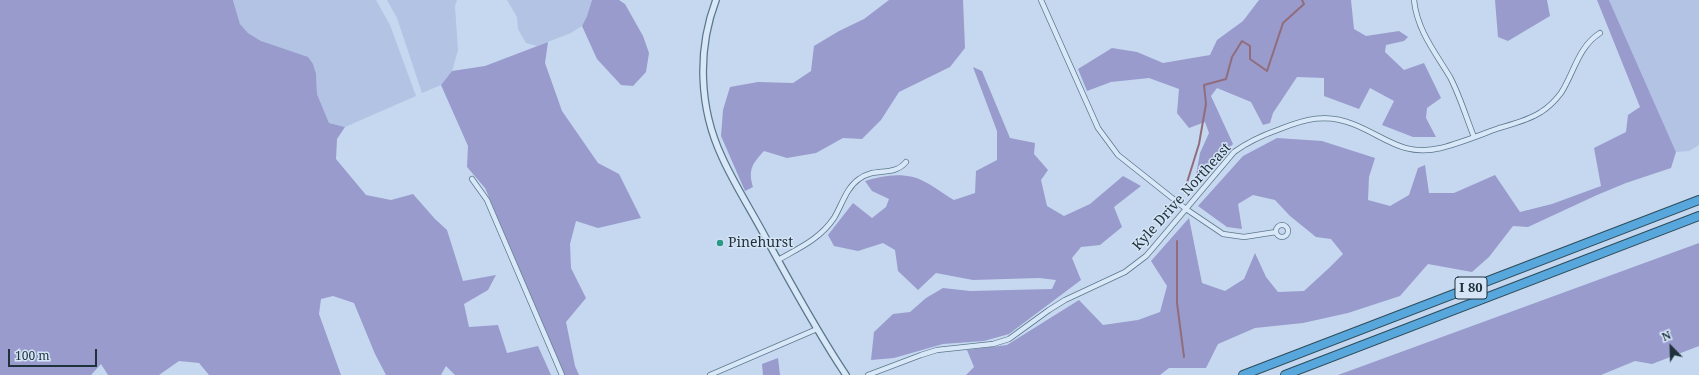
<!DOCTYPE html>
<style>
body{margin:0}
#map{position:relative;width:1699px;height:375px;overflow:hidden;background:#c5d8ef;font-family:"Noto Serif",serif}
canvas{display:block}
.north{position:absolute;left:1651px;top:327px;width:40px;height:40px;-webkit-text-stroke:3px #d5e4f6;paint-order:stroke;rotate:337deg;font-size:11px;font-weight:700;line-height:16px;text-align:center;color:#1f313a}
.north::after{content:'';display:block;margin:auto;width:14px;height:18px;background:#1f313a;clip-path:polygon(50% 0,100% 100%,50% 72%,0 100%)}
.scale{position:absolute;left:8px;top:349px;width:89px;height:18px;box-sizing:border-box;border:2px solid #1f313a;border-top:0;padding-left:5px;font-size:12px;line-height:14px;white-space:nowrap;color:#1f313a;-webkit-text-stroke:3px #d5e4f6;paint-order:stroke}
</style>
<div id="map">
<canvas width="1699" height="375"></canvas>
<div class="north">N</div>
<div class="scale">100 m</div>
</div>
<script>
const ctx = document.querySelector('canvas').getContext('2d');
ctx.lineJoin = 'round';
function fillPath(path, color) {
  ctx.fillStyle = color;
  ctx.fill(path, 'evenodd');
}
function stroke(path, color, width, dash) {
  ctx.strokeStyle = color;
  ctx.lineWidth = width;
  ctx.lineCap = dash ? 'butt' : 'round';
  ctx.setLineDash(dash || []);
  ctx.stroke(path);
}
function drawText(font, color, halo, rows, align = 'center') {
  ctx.font = font + ' "Noto Serif",serif';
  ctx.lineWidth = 3;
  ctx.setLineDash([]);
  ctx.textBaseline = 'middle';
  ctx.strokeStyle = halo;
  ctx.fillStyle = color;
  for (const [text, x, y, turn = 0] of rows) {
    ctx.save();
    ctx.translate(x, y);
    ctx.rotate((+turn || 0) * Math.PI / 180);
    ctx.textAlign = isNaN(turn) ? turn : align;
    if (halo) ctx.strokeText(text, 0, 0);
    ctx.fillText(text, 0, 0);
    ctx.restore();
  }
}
fillPath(new Path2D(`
 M233,0H376L390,25L416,96L345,127L329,123L317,94L316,74L248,33L240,24Z
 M387,0H457L455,6L458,50L452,71L441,85L422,93L397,18Z
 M507,0H592L587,16L582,26L571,33L537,46L526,43L518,29L517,17Z
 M1609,0H1699V145L1689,151L1676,152Z`), '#b3c3e4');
fillPath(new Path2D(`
 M0,0H233L240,24L248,33L261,41L308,57L313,64L316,74L317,94L329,123L345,127L337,139L336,159L366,195L391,200L413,194L435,219L447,230L463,281L496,275L488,290L464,304L469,327L498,325L507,353L538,346L551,375H455L446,366L441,375H386L375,354L354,303L333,296L321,299L319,314L341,375H209L199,363L179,361L159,375H108L101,364L91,375H0Z
 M592,0H619L625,4L643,36L649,53L646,72L633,86L621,85L597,59L582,26L587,16Z
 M889,0H963L965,48L950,67L899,92L881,120L862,139L843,138L816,153L787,158L764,151C752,164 748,170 753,187L745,191L721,136L723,110L730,87L758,82L793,83L811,71L814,46L839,31L864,19Z
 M1259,0H1351L1354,29L1366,36L1399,31L1408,37L1404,41L1386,45L1385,52L1404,70L1424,63L1441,98L1427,108L1426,118L1436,137H1413L1382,125L1394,101L1370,88L1359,109L1324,96V78L1297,77L1273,113L1270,123L1263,125L1251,102L1217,88L1211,96L1233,144L1207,172L1196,175L1200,153L1209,133L1205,122L1189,128L1177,113L1179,89L1149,78L1111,82L1087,91L1078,69L1112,48L1137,52L1163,63L1210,55L1217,40L1243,21Z
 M1495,0H1547L1550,16L1508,41L1498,37Z
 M1597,0H1609L1676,152L1671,168L1626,183L1597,195L1528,227L1513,226L1489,257L1472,272L1428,264L1400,296L1348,313L1303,323L1255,328L1218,344L1206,368H1169L1160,375H966L974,367L967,350L1007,345L1079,300L1103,325L1138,320L1160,312L1167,286L1151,261L1189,218L1202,283L1225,291L1244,279L1255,253L1266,277L1278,292L1304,291L1329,268L1343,254L1331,239L1316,237L1290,216L1275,200L1253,195L1238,204L1242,229L1227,227L1198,206L1243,156L1277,138L1322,141L1375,158L1369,177L1368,200L1390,206L1409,195L1418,168L1425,165L1429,193H1454L1495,175L1520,212L1552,204L1601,186L1594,148L1626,132L1628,115L1640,107Z
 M548,42L545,63L562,111L598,163L619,174L641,218L598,228L576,221L570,244L571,268L586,298L566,322L575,366L579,375H565L485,188L467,167L468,146L441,85L452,71L485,66Z
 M973,67L982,71L1010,138L1035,143L1034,154L1048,170L1041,180L1047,206L1064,216L1090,204L1123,176L1141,186L1114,207L1122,227L1100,245L1081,247L1072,258L1081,280L1009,334L984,341L943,344L894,358L871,360L874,332L893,314L910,312L926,298L943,288L970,291L1052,289L1056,280L1039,278L973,280L936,273L918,290L898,271L895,250L883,243L858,251L834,246L828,235L853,203L872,218L886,207L889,199L872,191L865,181C880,176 897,173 913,177C926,180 942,193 954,200L975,193L976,171L997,160V131Z
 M1699,243V346L1652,364L1635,361L1601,375H1338Z
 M778,358L780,375H763L762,364Z`), '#999bcd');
stroke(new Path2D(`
 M1185,189L1199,144L1206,104L1204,85L1226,79L1232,57L1242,41L1250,46V59L1267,71L1283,23L1304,4L1302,0
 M1177,241V303L1184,357`), '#916d7c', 2);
const minor = new Path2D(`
 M1041,0L1098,128L1118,155L1186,209L1223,234L1244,237L1276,232
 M1414,0C1417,30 1435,52 1450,77C1460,96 1466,117 1474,137
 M472,179L487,200L562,375
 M1276 231a6 6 0 1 1 12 0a6 6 0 1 1-12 0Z
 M778,260C799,248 820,239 834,218C842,205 846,188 859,179C874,167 894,177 906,162
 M710,375L817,329
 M868,375L921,355L937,350L993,344L1009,339L1049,310L1065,300L1125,272L1146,256L1153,248L1234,152C1249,141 1263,135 1280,129C1305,119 1327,113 1353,124C1386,137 1402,157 1441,148C1461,143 1480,135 1499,128C1513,124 1529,120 1541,112C1549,107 1555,101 1561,93C1574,73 1578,47 1600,33`);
const tertiary = new Path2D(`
 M716,0C697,50 699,108 722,157C735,186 753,213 768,242C793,287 817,332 846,375`);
const motorway = new Path2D(`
 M1243,375L1699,200
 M1285,375L1699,216`);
stroke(minor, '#5b788a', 6);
stroke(tertiary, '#5b788a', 8);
stroke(motorway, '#2f4b58', 10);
stroke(minor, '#d9e8f9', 4.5);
stroke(tertiary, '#d9e8f9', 5.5);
stroke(motorway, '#57a7dd', 8);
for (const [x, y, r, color] of [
 [720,243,4,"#2b9987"]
]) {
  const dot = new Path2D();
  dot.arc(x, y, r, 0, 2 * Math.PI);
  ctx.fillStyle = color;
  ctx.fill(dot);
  stroke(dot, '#d5e4f6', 1.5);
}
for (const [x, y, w] of [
 [1471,288,32]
]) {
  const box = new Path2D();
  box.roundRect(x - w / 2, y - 11, w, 22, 3);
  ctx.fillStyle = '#d5e4f6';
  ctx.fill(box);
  stroke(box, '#1f313a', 1);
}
drawText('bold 13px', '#1f313a', null, [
 ["I 80",1471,288]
]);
drawText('14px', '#1f313a', '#d5e4f6', [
 ["Kyle Drive Northeast",1182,197,-48]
]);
drawText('14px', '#1f313a', '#d5e4f6', [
 ["Pinehurst",728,243]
], 'left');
</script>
